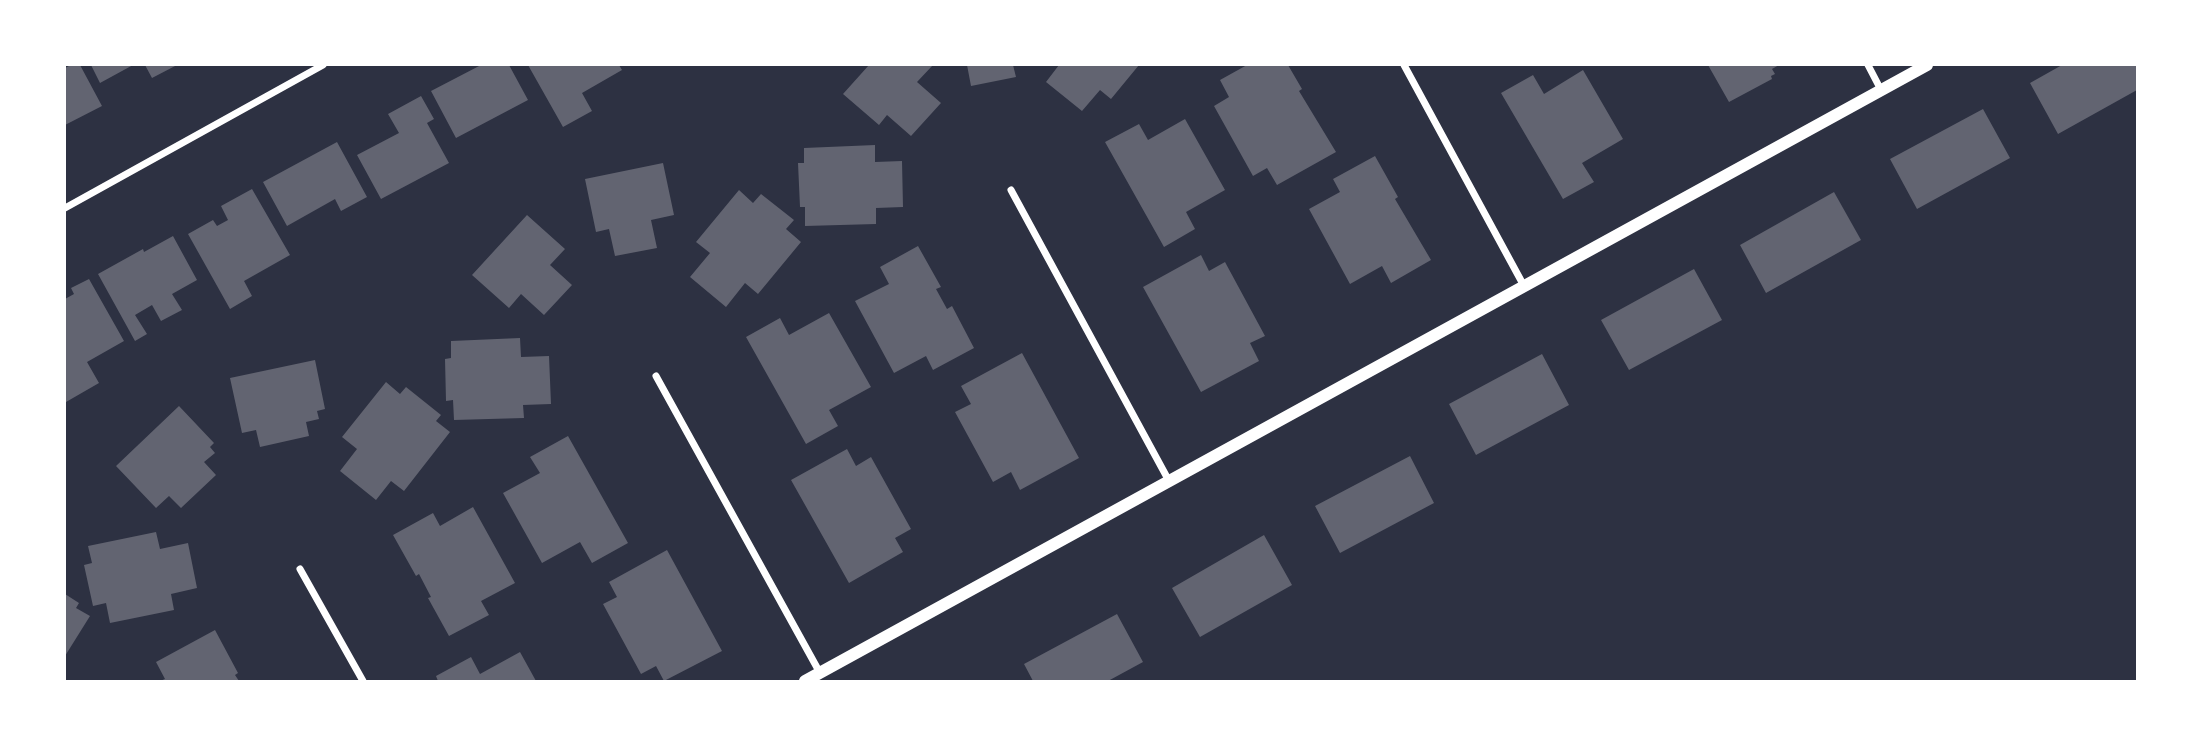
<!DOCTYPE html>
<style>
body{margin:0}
#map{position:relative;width:2202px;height:746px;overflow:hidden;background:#2d3142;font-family:"Fira Sans Condensed",sans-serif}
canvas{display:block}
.frame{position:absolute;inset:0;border:66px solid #fff;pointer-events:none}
</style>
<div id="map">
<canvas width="2202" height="746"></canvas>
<div class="frame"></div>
</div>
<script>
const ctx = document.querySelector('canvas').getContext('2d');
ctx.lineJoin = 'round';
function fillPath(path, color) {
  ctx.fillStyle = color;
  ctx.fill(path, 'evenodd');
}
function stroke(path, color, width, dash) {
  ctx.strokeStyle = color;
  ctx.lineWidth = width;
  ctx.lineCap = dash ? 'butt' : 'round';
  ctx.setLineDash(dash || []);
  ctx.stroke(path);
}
fillPath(new Path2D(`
 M71,65H80L102,106L65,125V68Z
 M91,65H133L100,83Z
 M145,65H177L152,78Z
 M481,65H509L528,100L456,138L431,91Z
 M528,65H619L622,70L582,93L592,111L563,127Z
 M869,65H933L917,82L941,103L911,136L887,115L879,125L843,94Z
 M967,65H1013L1016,77L971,86Z
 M1059,65H1139L1111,99L1100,90L1082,111L1046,82Z
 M1247,65H1288L1302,89L1299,91L1336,152L1277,185L1267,168L1253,176L1214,106L1229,97L1220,80Z
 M1708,65H1779L1772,69L1775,74L1771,76L1772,79L1729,102Z
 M2062,65H2137V90L2058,134L2030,83Z
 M1583,70L1623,139L1582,163L1594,182L1563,199L1501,93L1533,75L1544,94Z
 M421,96L434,119L427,123L449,163L381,199L357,155L399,133L388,114Z
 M1983,109L2010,158L1917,209L1890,159Z
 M1185,119L1225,190L1186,212L1195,229L1164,247L1105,142L1139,124L1148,140Z
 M337,142L367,197L341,211L335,199L287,226L263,182Z
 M875,145V162L902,161L903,207L876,208V224L805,226V207H800L798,163H804V148Z
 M1375,156L1398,197L1395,199L1431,260L1391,283L1382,266L1350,284L1309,209L1340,192L1333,179Z
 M663,163L674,215L651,220L657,248L615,256L609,229L596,232L585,179Z
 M252,189L290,255L244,281L252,296L230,309L188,234L213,220L217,226L228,220L221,206Z
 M739,190L753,203L761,194L794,220L786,229L801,242L758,294L745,283L726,307L690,277L710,253L696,242Z
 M1834,192L1861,240L1766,293L1740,245Z
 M527,215L565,249L550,265L572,285L544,315L521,294L509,308L472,275Z
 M173,236L197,280L172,294L182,310L161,321L152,305L135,315L147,334L135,341L98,274L143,249L144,252Z
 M918,246L941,287L936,289L947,309L952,306L974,348L933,370L926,356L894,373L855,301L889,284L880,267Z
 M1201,255L1209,271L1225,262L1265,336L1250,343L1259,361L1201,392L1143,287Z
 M1694,269L1722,320L1629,370L1601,320Z
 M89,279L124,341L87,362L99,383L66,402L65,299L74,294L71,288Z
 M829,313L871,387L829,410L838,426L806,444L746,337L780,318L789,335Z
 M520,338L521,357L549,356L551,404L523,405L524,418L454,420L453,400L446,401L445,359L451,358V341Z
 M1022,353L1079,458L1020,490L1011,472L993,482L955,412L971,404L961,386Z
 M1542,354L1569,405L1476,455L1449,404Z
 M315,360L325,409L317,411L319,419L306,422L309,436L260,447L256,430L242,433L230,378Z
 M386,382L400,394L406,387L441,415L436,421L450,432L404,491L391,481L376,500L340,471L357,449L342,437Z
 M179,406L214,443L210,447L215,453L204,462L216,475L181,508L169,496L156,508L116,466Z
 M568,436L628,543L592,563L580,542L542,563L503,493L540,473L530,457Z
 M847,449L856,466L871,457L911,529L895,538L903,552L849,583L791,480Z
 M1410,456L1434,503L1340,553L1315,506Z
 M473,507L515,583L481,601L489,615L449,636L428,598L431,597L419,574L416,576L393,535L433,513L440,526Z
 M156,532L160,549L188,543L197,588L171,594L174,610L110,623L106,603L93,606L84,565L92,563L88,546Z
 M1264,535L1292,585L1200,637L1172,588Z
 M667,550L722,651L664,681L656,666L641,674L603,604L617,597L609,582Z
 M65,594L79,603L76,608L90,616L65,656Z
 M1117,614L1143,662L1108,681H1033L1024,664Z
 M215,630L238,673L235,675L239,681H160L165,679L156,662Z
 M520,652L536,681H438L436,676L471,657L480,674Z`), '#626471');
stroke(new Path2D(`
 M1404,65L1524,286
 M1868,65L1881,90
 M1011,190L1169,481
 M65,208L323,65
 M656,376L820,673
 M300,569L363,681`), '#fff', 7);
stroke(new Path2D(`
 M805,681L1927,65`), '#fff', 12);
</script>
